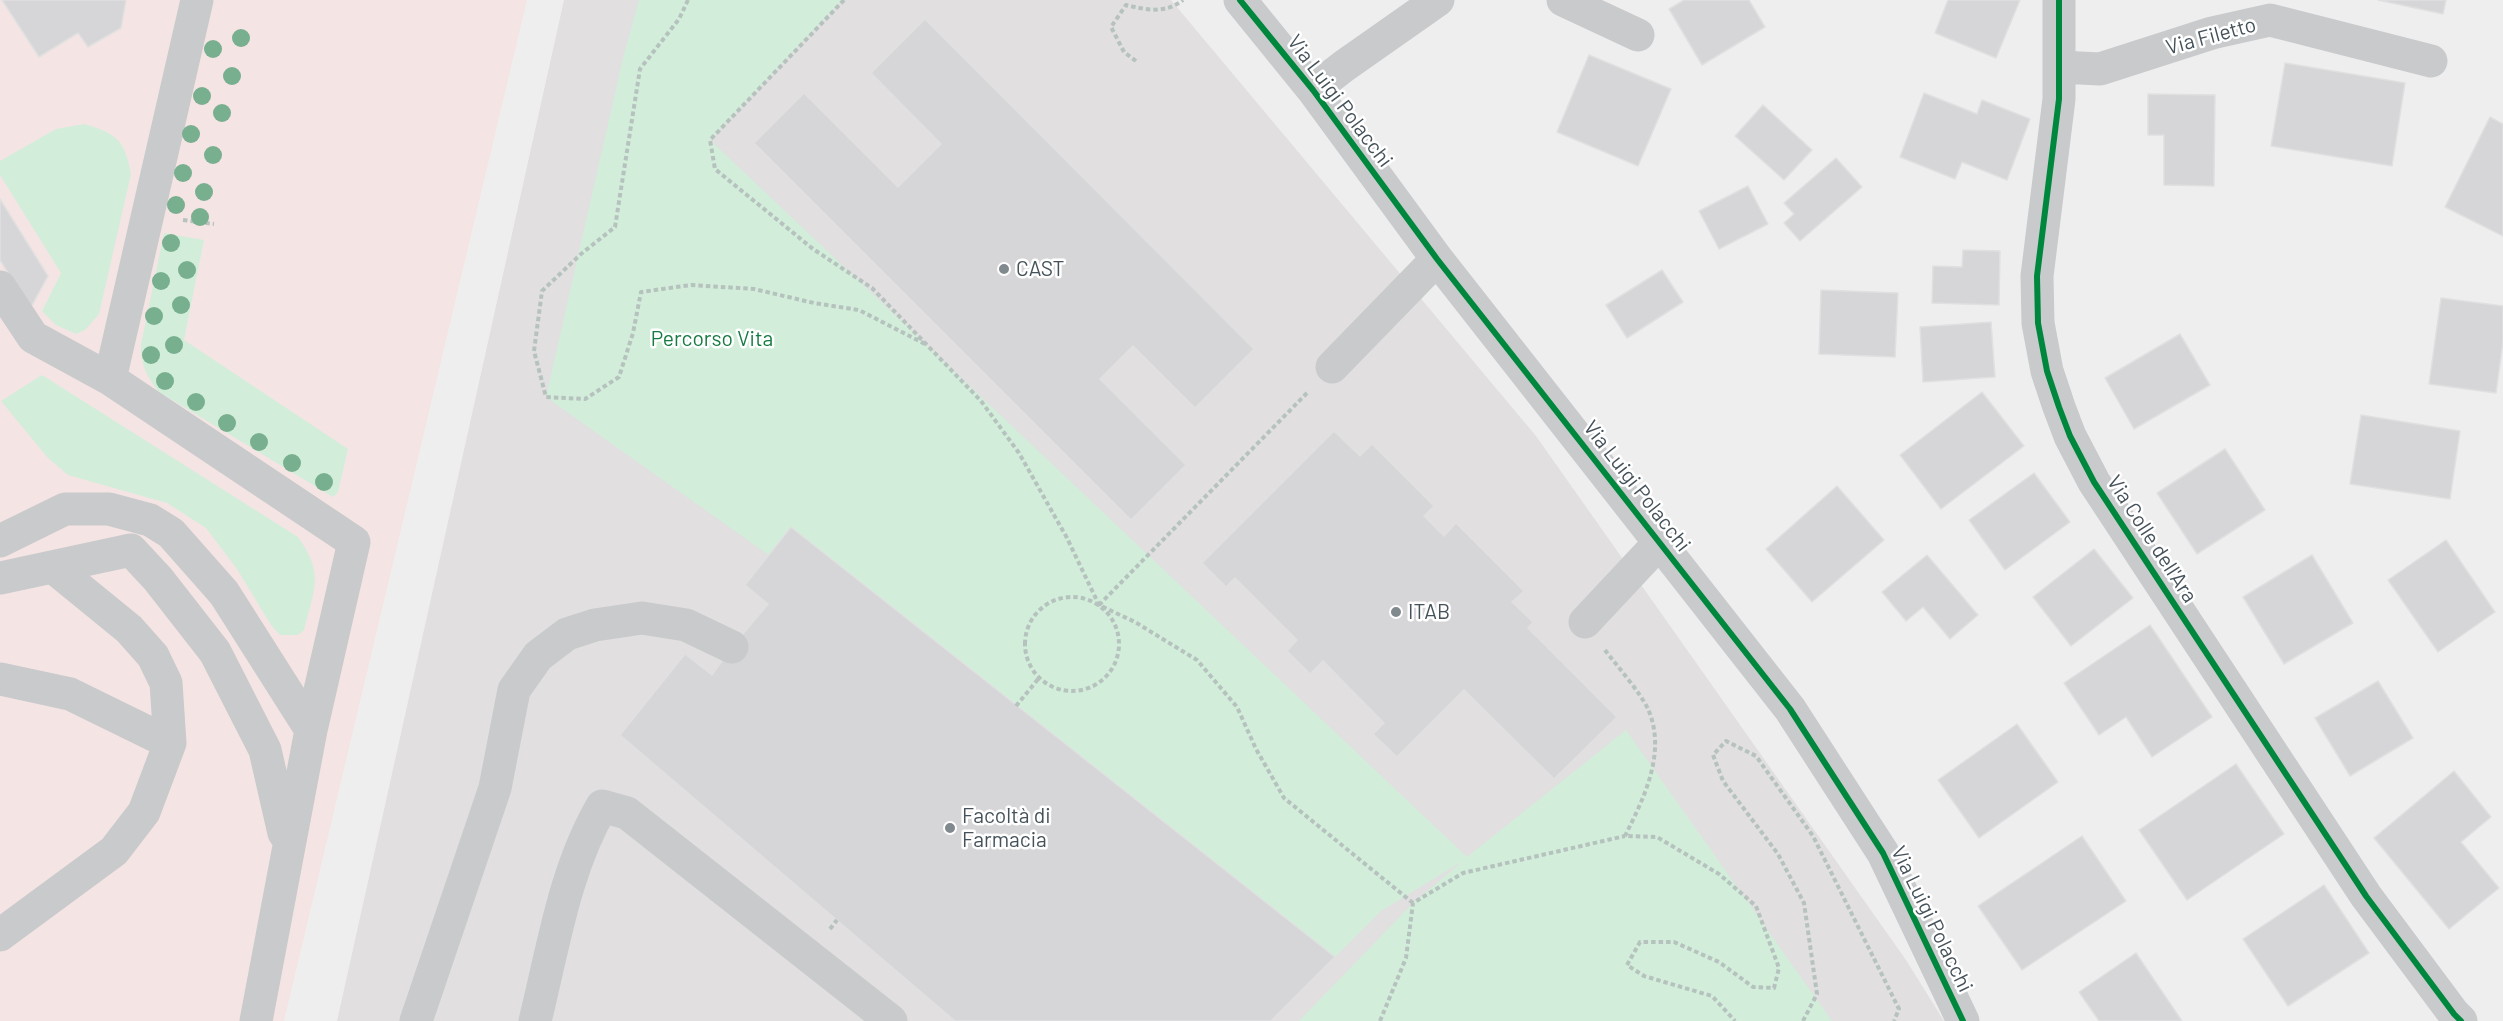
<!DOCTYPE html>
<meta charset="utf-8">
<style>
body{margin:0}
canvas{display:block;background:#efeeee}
</style>
<canvas width="2503" height="1021"></canvas>
<script>
const ctx = document.querySelector('canvas').getContext('2d');
ctx.lineJoin = 'round';
function fillPath(path, color) {
  ctx.fillStyle = color;
  ctx.fill(path, 'evenodd');
}
function stroke(path, color, width, dash) {
  ctx.strokeStyle = color;
  ctx.lineWidth = width;
  ctx.lineCap = dash ? 'butt' : 'round';
  ctx.setLineDash(dash || []);
  ctx.stroke(path);
}
function drawText(font, color, halo, rows, align = 'center') {
  ctx.font = font + ' Barlow,sans-serif';
  ctx.lineWidth = 5;
  ctx.setLineDash([]);
  ctx.textBaseline = 'middle';
  ctx.strokeStyle = halo;
  ctx.fillStyle = color;
  for (const [text, x, y, turn = 0] of rows) {
    ctx.save();
    ctx.translate(x, y);
    ctx.rotate((+turn || 0) * Math.PI / 180);
    ctx.textAlign = isNaN(turn) ? turn : align;
    if (halo) ctx.strokeText(text, 0, 0);
    ctx.fillText(text, 0, 0);
    ctx.restore();
  }
}
fillPath(new Path2D(`
 M564,0H1171L1536,436L1906,960L1944,1021H337Z`), '#e1dfe0');
fillPath(new Path2D(`
 M0,0H527L284,1021H0Z`), '#f5e4e4');
fillPath(new Path2D(`
 M639,0H842L710,140L1467,857L1626,730L1832,1021H1299L1413,903L1463,861L1381,911L1335,957L546,397L623,58Z
 M84,124C117,133 125,141 131,174L99,314L85,330L76,334L56,325L42,311L61,273L0,175V161L56,129Z
 M164,233L204,240L184,340L348,449L338,492L333,497L159,392C147,378 140,363 141,344Z
 M42,375L298,537C325,575 314,589 304,630L298,635H280L271,625L237,569L206,528L167,503L68,475L48,458L1,401Z`), '#d2eeda');
const building = new Path2D(`
 M2,0H126L121,28L88,47L78,33L39,57Z
 M1684,0H1749L1765,27L1702,65L1669,9Z
 M1948,0H2020L1996,58L1935,33Z
 M2378,0H2446L2443,14Z
 M925,19L1254,349L1195,408L1133,346L1100,379L1186,465L1131,520L754,143L804,93L898,187L941,144L871,73Z
 M1589,55L1671,89L1638,166L1557,132Z
 M2285,63L2405,83L2392,166L2271,146Z
 M1924,93L1977,114L1982,100L2030,119L2007,180L1962,162L1955,179L1900,157Z
 M2148,94L2215,95L2214,186L2164,185V135H2148Z
 M1763,105L1812,150L1784,180L1735,136Z
 M2490,117L2503,124V236L2445,207Z
 M1836,158L1862,187L1800,241L1784,223L1794,214L1784,203Z
 M1748,186L1768,224L1719,249L1699,211Z
 M0,199L48,276L30,309L0,260Z
 M1963,250L2000,251L1999,305L1932,303L1933,266L1962,267Z
 M1662,270L1683,302L1627,338L1606,305Z
 M1821,290L1898,293L1895,357L1819,354Z
 M2441,298L2503,306V342L2496,393L2429,384Z
 M1991,322L1995,377L1923,382L1920,327Z
 M2180,334L2210,385L2134,429L2105,378Z
 M1982,392L2024,446L1941,509L1900,455Z
 M2361,415L2460,431L2450,499L2350,484Z
 M1334,431L1360,456L1372,444L1434,506L1424,516L1444,536L1456,523L1524,591L1512,602L1533,622L1528,628L1617,717L1554,779L1464,690L1397,757L1373,734L1384,723L1323,661L1310,674L1287,651L1297,640L1235,578L1226,587L1202,563Z
 M2225,449L2265,510L2197,554L2157,493Z
 M2034,473L2070,522L2005,570L1969,520Z
 M1837,486L1884,540L1812,602L1766,549Z
 M791,527L1335,957L1271,1021H955L620,735L685,654L712,675L732,647L768,604L745,585Z
 M2446,540L2495,612L2438,652L2388,580Z
 M2094,549L2133,598L2071,646L2033,597Z
 M1927,555L1978,615L1950,639L1923,607L1906,621L1882,592Z
 M2312,555L2353,623L2284,664L2243,597Z
 M2150,625L2212,717L2152,757L2126,717L2099,735L2064,683Z
 M2378,681L2413,738L2350,776L2315,718Z
 M2017,724L2058,782L1979,838L1938,780Z
 M2236,764L2284,834L2187,900L2139,830Z
 M2454,771L2491,817L2461,842L2499,888L2449,929L2374,838Z
 M2082,836L2126,901L2022,970L1978,906Z
 M2324,885L2369,953L2288,1006L2243,939Z
 M2136,953L2182,1021H2099L2079,992Z`);
fillPath(building, '#d6d6d8');
stroke(building, '#e0e0e1', 1.5);
stroke(new Path2D(`
 M688,0L679,19L640,69L615,227L581,254L542,291L534,351L546,397L585,399L619,377L633,333L641,292L691,285L754,289L814,303L859,310L925,344
 M844,0L710,140L715,169L813,249L872,288L981,401L1019,453L1067,538L1099,605L1135,622L1197,660L1237,707L1256,749L1284,798L1413,903
 M1136,61L1124,52L1111,27L1126,5C1147,10 1165,14 1183,0
 M183,220L214,224
 M1025 644a47 47 0 1 1 94 0a47 47 0 1 1-94 0Z
 M1099,605L1309,391
 M1605,650C1617,666 1640,692 1648,709C1667,752 1644,798 1625,836L1657,837L1719,874L1756,906L1779,968L1774,988L1753,987L1719,962L1674,942H1640L1627,965L1644,976L1712,996L1735,1021
 M1016,706L1039,678
 M830,929L837,920
 M1380,1021L1406,958L1413,903L1463,873L1625,836
 M1803,1021L1817,994L1804,903L1778,854L1723,781L1713,755L1726,741L1756,756L1813,836L1899,1009L1894,1021`), '#b6c2be', 4, [4.5, 3]);
stroke(new Path2D(`
 M197,0L110,379L354,542L311,730L256,1021
 M1240,0L1313,90L1437,259L1790,709L1883,853L1963,1021
 M1563,0L1638,35
 M2059,0V99L2037,276L2038,323L2047,371L2059,407L2070,436L2094,482L2366,896L2454,1014L2461,1021
 M2060,67L2100,69L2212,33L2270,20L2431,61
 M1313,90L1344,66L1438,0
 M0,287L33,337L110,379
 M1332,367L1437,259
 M0,541L65,509H109L150,520L171,533L224,593L311,730
 M0,578L131,550L158,579L215,652L265,750L284,833L288,838
 M1585,622L1660,542
 M0,679L70,694L170,743
 M0,935L114,851L144,812L170,743L166,683L153,656L129,629L53,567
 M416,1021L495,788L514,690L538,656L567,634L595,625L642,618L686,625L732,647
 M535,1021C553,949 564,871 602,806L627,813L891,1021`), '#c8cacc', 33);
stroke(new Path2D(`
 M1240,0L1313,90L1437,259L1790,709L1883,853L1963,1021
 M2059,0V99L2037,276L2038,323L2047,371L2059,407L2070,436L2094,482L2366,896L2454,1014L2461,1021`), '#00873e', 6);
ctx.fillStyle = '#78af8f';
for (const [x, y] of [
 [241,38],
 [213,49],
 [232,76],
 [202,96],
 [222,113],
 [191,134],
 [213,155],
 [183,173],
 [204,192],
 [176,205],
 [200,217],
 [171,243],
 [187,270],
 [161,281],
 [181,305],
 [154,316],
 [174,345],
 [151,355],
 [165,381],
 [196,402],
 [227,423],
 [259,442],
 [292,463],
 [324,482]
]) {
  ctx.beginPath();
  ctx.arc(x, y, 9, 0, 2 * Math.PI);
  ctx.fill();
}
for (const [x, y, r, color] of [
 [1004,269,6,"#80898e"],
 [1396,612,6,"#80898e"],
 [950,828,6,"#80898e"]
]) {
  const dot = new Path2D();
  dot.arc(x, y, r, 0, 2 * Math.PI);
  ctx.fillStyle = color;
  ctx.fill(dot);
  stroke(dot, '#fff', 2);
}
drawText('21px', '#45525a', '#fff', [
 ["Via Filetto",2211,36,-15],
 ["Via Luigi Polacchi",1340,101,53],
 ["Via Luigi Polacchi",1637,486,52],
 ["Via Colle dell'Ara",2152,539,57],
 ["Via Luigi Polacchi",1932,919,64]
]);
drawText('21px', '#45525a', '#fff', [
 ["CAST",1016,269],
 ["ITAB",1408,612],
 ["Facoltà di",962,816],
 ["Farmacia",962,840]
], 'left');
drawText('21px', '#167b41', '#fff', [
 ["Percorso Vita",712,339]
]);
</script>
